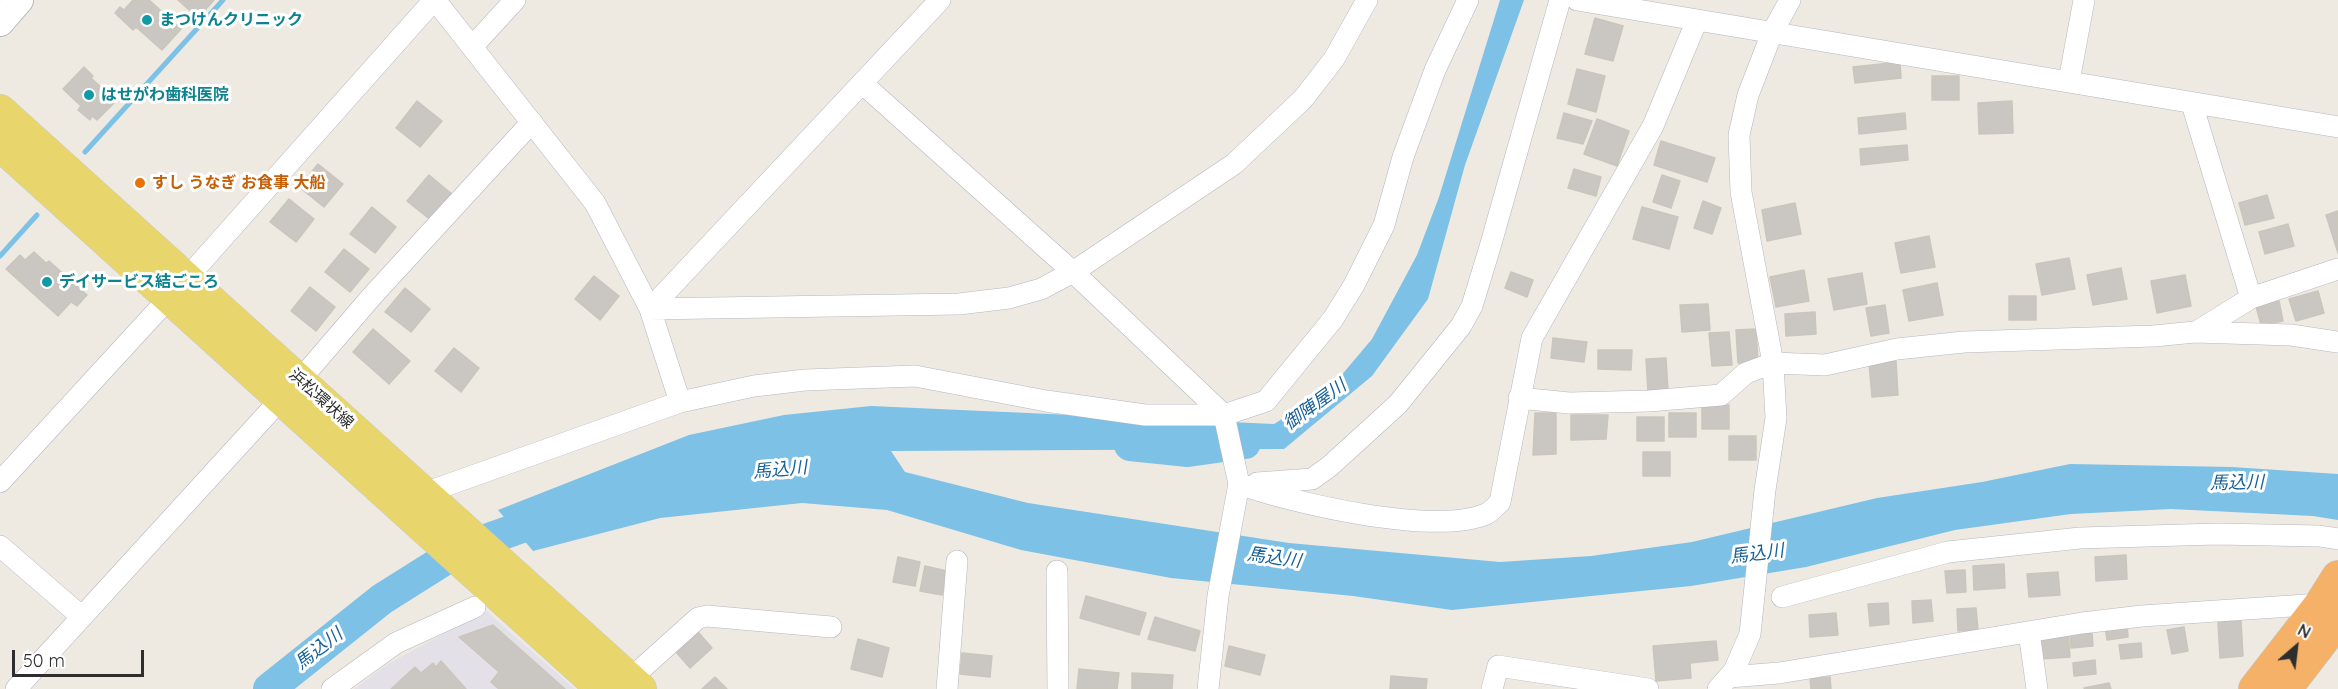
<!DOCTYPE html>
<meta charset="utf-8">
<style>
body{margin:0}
#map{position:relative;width:2338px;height:689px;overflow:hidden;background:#eeeae2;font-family:Quicksand,sans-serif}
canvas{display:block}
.north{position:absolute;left:2266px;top:617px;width:60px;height:60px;-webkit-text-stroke:4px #fff;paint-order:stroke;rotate:28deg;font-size:16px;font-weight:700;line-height:24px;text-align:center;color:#2e2e2e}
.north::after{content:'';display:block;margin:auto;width:21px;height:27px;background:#2e2e2e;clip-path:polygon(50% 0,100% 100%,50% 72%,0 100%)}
.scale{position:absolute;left:12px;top:650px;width:132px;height:27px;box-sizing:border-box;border:3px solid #2e2e2e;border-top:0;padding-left:8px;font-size:18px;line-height:21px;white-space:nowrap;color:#2e2e2e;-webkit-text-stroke:4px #fff;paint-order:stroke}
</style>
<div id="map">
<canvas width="2338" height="689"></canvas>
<div class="north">N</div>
<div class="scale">50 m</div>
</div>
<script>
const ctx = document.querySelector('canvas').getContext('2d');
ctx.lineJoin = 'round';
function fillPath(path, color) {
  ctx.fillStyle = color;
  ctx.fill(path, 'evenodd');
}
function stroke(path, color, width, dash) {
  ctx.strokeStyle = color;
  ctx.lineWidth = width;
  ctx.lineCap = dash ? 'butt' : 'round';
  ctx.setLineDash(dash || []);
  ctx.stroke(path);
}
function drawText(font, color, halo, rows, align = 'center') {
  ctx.font = font + ' Quicksand,"Noto Sans JP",sans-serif';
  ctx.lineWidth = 6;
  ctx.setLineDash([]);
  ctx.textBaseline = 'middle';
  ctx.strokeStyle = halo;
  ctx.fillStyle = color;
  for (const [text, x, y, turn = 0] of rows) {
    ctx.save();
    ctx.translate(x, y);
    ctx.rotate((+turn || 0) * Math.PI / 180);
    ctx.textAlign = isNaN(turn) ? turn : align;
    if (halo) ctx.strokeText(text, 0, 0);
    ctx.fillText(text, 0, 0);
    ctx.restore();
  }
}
fillPath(new Path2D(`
 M486,611L575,689H354L386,665Z`), '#e3e1e7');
fillPath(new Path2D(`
 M1500,0H1524L1465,165L1428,299L1372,376L1284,449L891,451L905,472L1028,503L1289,543L1500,562L1591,556L1692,542L1877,498L1982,482L2070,464L2232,467L2338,474V520L2313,516L2171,509L2071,514L1955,530L1806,567L1691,586L1452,610L1353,596L1171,578L1021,550L887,510L802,503L660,518L533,551L498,510L689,435L784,415L871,406L1274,424L1329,390L1372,339L1417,255L1439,197Z`), '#7dc1e7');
stroke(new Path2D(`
 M85,152L223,0
 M0,256L37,215`), '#7dc1e7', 5);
stroke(new Path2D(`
 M1130,445L1188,451L1245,443
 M269,689L382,599L463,548L556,515`), '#7dc1e7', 32);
const building = new Path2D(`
 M133,0H149L181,29L162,50L136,27L133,30L115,13L120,7L124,10Z
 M178,0H214L198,18Z
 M1595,18L1623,26L1613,61L1585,54Z
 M1900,62L1901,78L1855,83L1853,67Z
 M84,67L93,76L91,78L116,101L97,120L92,116L90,120L78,110L81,106L63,89Z
 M1577,69L1605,76L1596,112L1568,104Z
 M1932,76H1959V100H1932Z
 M417,101L442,121L420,147L396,128Z
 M2012,101L2013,133L1979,134L1978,103Z
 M1564,113L1592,121L1583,144L1557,138Z
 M1905,113L1906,129L1859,134L1858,118Z
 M1597,119L1629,131L1617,166L1584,154Z
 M1661,141L1715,158L1707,182L1654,165Z
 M1907,145L1908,160L1861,165L1860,149Z
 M318,164L343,184L324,207L299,187Z
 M1574,169L1601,177L1596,196L1568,188Z
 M429,175L453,195L432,221L407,201Z
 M1662,175L1680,181L1671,208L1653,202Z
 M2267,195L2274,218L2245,225L2239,203Z
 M289,199L314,219L296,242L270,222Z
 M1703,201L1721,208L1712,234L1694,228Z
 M1795,203L1801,234L1767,241L1762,210Z
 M372,207L396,227L375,253L350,234Z
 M1642,207L1678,217L1669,249L1633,239Z
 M2338,211V253L2326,215Z
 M2288,224L2294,246L2265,254L2259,232Z
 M1929,236L1935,267L1901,273L1895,243Z
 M344,249L369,269L350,292L325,272Z
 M34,252L46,263L49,261L87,295L77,306L71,302L58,316L6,269L20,255L25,260Z
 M2069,258L2075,289L2042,295L2036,264Z
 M2121,268L2127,299L2093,305L2087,275Z
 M1804,270L1809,301L1776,307L1770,277Z
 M1511,272L1533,280L1527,297L1505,288Z
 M1862,273L1867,304L1834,310L1828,279Z
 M2185,275L2191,306L2157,313L2151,281Z
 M594,276L619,296L600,320L575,299Z
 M1937,283L1943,315L1909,321L1903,290Z
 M310,287L335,307L316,331L291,311Z
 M405,288L430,309L411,332L385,312Z
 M2318,291L2324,313L2296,321L2289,299Z
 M2009,296H2036V320H2009Z
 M2279,301L2283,321L2261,325L2256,306Z
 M1708,304L1710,330L1682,332L1680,305Z
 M1885,305L1889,333L1871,336L1866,308Z
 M1815,312L1816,334L1786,336L1785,314Z
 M373,329L410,361L389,384L353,352Z
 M1756,329L1758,362L1738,363L1736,330Z
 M1729,332L1732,365L1712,366L1709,333Z
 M1553,338L1587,342L1584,362L1551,358Z
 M454,348L479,368L461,392L435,371Z
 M1598,350H1632L1631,370L1598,369Z
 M1666,358L1668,391L1648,392L1646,359Z
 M1896,361L1898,395L1872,397L1869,363Z
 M1702,405H1729V429H1702Z
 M1535,413H1556V454L1533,455Z
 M1669,413H1696V437H1669Z
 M1571,415H1608L1606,439L1571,440Z
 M1637,417H1664V441H1637Z
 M1729,436H1756V460H1729Z
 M1643,452H1670V476H1643Z
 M2126,555L2127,579L2096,581L2095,557Z
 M898,557L920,562L915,586L893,582Z
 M2004,564L2005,588L1974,590L1973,566Z
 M925,566L947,571L942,595L920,591Z
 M1965,570L1966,592L1947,593L1945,571Z
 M2058,572L2060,595L2029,597L2027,574Z
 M1086,596L1146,613L1139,635L1080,618Z
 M1931,600L1933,621L1913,623L1912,601Z
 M1888,603L1889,624L1870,626L1868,604Z
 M1976,608L1978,630L1958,631L1957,609Z
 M1836,613L1838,635L1810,637L1809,615Z
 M1155,617L1200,631L1195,651L1148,639Z
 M2241,621L2243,656L2220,658L2218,622Z
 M2127,624L2128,637L2107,640L2105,626Z
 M493,625L565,689H499L491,682L499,672L459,637Z
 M2184,627L2188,651L2172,654L2167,630Z
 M698,632L712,648L690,668L676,652Z
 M2068,633L2070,657L2039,659L2037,635Z
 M2092,633L2093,646L2071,648L2070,635Z
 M858,639L889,648L882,677L851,669Z
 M1716,641L1718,660L1690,663L1691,678L1656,681L1653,646Z
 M2141,643L2142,657L2121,659L2119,645Z
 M1229,646L1265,655L1260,675L1225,666Z
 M962,653L992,656L990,677L960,674Z
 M2095,660L2096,674L2074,676L2073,663Z
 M441,661L466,689H391L415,667L421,673L433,663L436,667Z
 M1079,669L1119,673L1117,689H1077Z
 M1132,673L1173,675L1172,689H1132Z
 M1391,676L1427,679L1426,689H1390Z
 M715,677L727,689H702Z
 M1830,677L1831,689H1811L1810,678Z
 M2109,683L2111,689H2085L2084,688Z`);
fillPath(building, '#cac6c1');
stroke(building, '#cac6bb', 1.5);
const street = new Path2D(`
 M435,0L595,203L650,309L680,402
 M1577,0L2338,127
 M472,47L515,0
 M2069,81L2084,0
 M863,84L1073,272L1224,415L1239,484L1218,596L1208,689
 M2192,104L2251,298
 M187,278L434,0
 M650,309L959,304L1009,298L1041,289L1073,272L1234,164L1303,99L1334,59L1367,0
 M650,309L940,0
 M2196,332L2251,298L2338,269
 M300,380L373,295L532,122
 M1519,398L1569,403L1649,401L1721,395L1746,373L1773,363L1825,365L1897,349L1964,342L2154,336L2195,332L2291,335L2338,342
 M0,482L169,298
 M1257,483L1312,479L1330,466L1398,404L1461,326L1472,306L1490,247L1560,0
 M1239,484C1293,503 1434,536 1486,514C1491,512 1496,506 1500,502L1532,338L1653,126L1697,20
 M425,493L680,402L754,386L805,380L915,376L1046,401L1145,415H1224L1266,401L1333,319L1354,285L1384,225L1403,157L1435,70L1468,0
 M0,546L82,617
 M1057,571L1058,689
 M1782,597L1948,552L2080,538L2217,534L2319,536L2338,539
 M2029,632L2037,689
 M1729,677L1779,673L2082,623L2142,616L2321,604
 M629,680L698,618L707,616L831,627
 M16,689L281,399
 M332,689L396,643L475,607
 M947,689L957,561
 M1492,689L1498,666L1648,689
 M1718,689L1734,671L1750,634L1765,490L1776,418L1773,363L1741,192L1739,135L1748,95L1772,33L1790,0`);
const secondary = new Path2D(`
 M0,22L19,0`);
const primary = new Path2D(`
 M0,111L640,689
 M0,144L603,689`);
const highway = new Path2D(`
 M2255,689L2321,604L2338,577
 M2285,689L2338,620`);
stroke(street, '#b5b6c0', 22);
stroke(secondary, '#b5b6c0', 30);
stroke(primary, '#c9c9c9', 34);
stroke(highway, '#c9c9c9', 34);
stroke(street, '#fff', 21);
stroke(secondary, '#fff', 28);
stroke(primary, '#e8d66c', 33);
stroke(highway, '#f4b167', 33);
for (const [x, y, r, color] of [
 [147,20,6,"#0f9aa8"],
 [89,95,6,"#0f9aa8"],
 [140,183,6,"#e8710a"],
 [47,282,6,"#0f9aa8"]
]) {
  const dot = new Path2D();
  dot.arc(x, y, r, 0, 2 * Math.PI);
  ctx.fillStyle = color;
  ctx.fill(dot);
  stroke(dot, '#fff', 2);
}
drawText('bold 16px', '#0d838f', '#fff', [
 ["まつけんクリニック",159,20],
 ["はせがわ歯科医院",101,95],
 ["デイサービス結ごころ",59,282]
], 'left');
drawText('bold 16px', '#c56008', '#fff', [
 ["すし うなぎ お食事 大船",152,183]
], 'left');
drawText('16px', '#2e2e2e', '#fff', [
 ["浜松環状線",321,399,42]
]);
drawText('italic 18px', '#176098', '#fff', [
 ["御陣屋川",1315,405,-36],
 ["馬込川",780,470,-5],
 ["馬込川",2237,483,-1],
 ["馬込川",1757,554,-7],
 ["馬込川",1274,558,8],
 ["馬込川",319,649,-38]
]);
</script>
